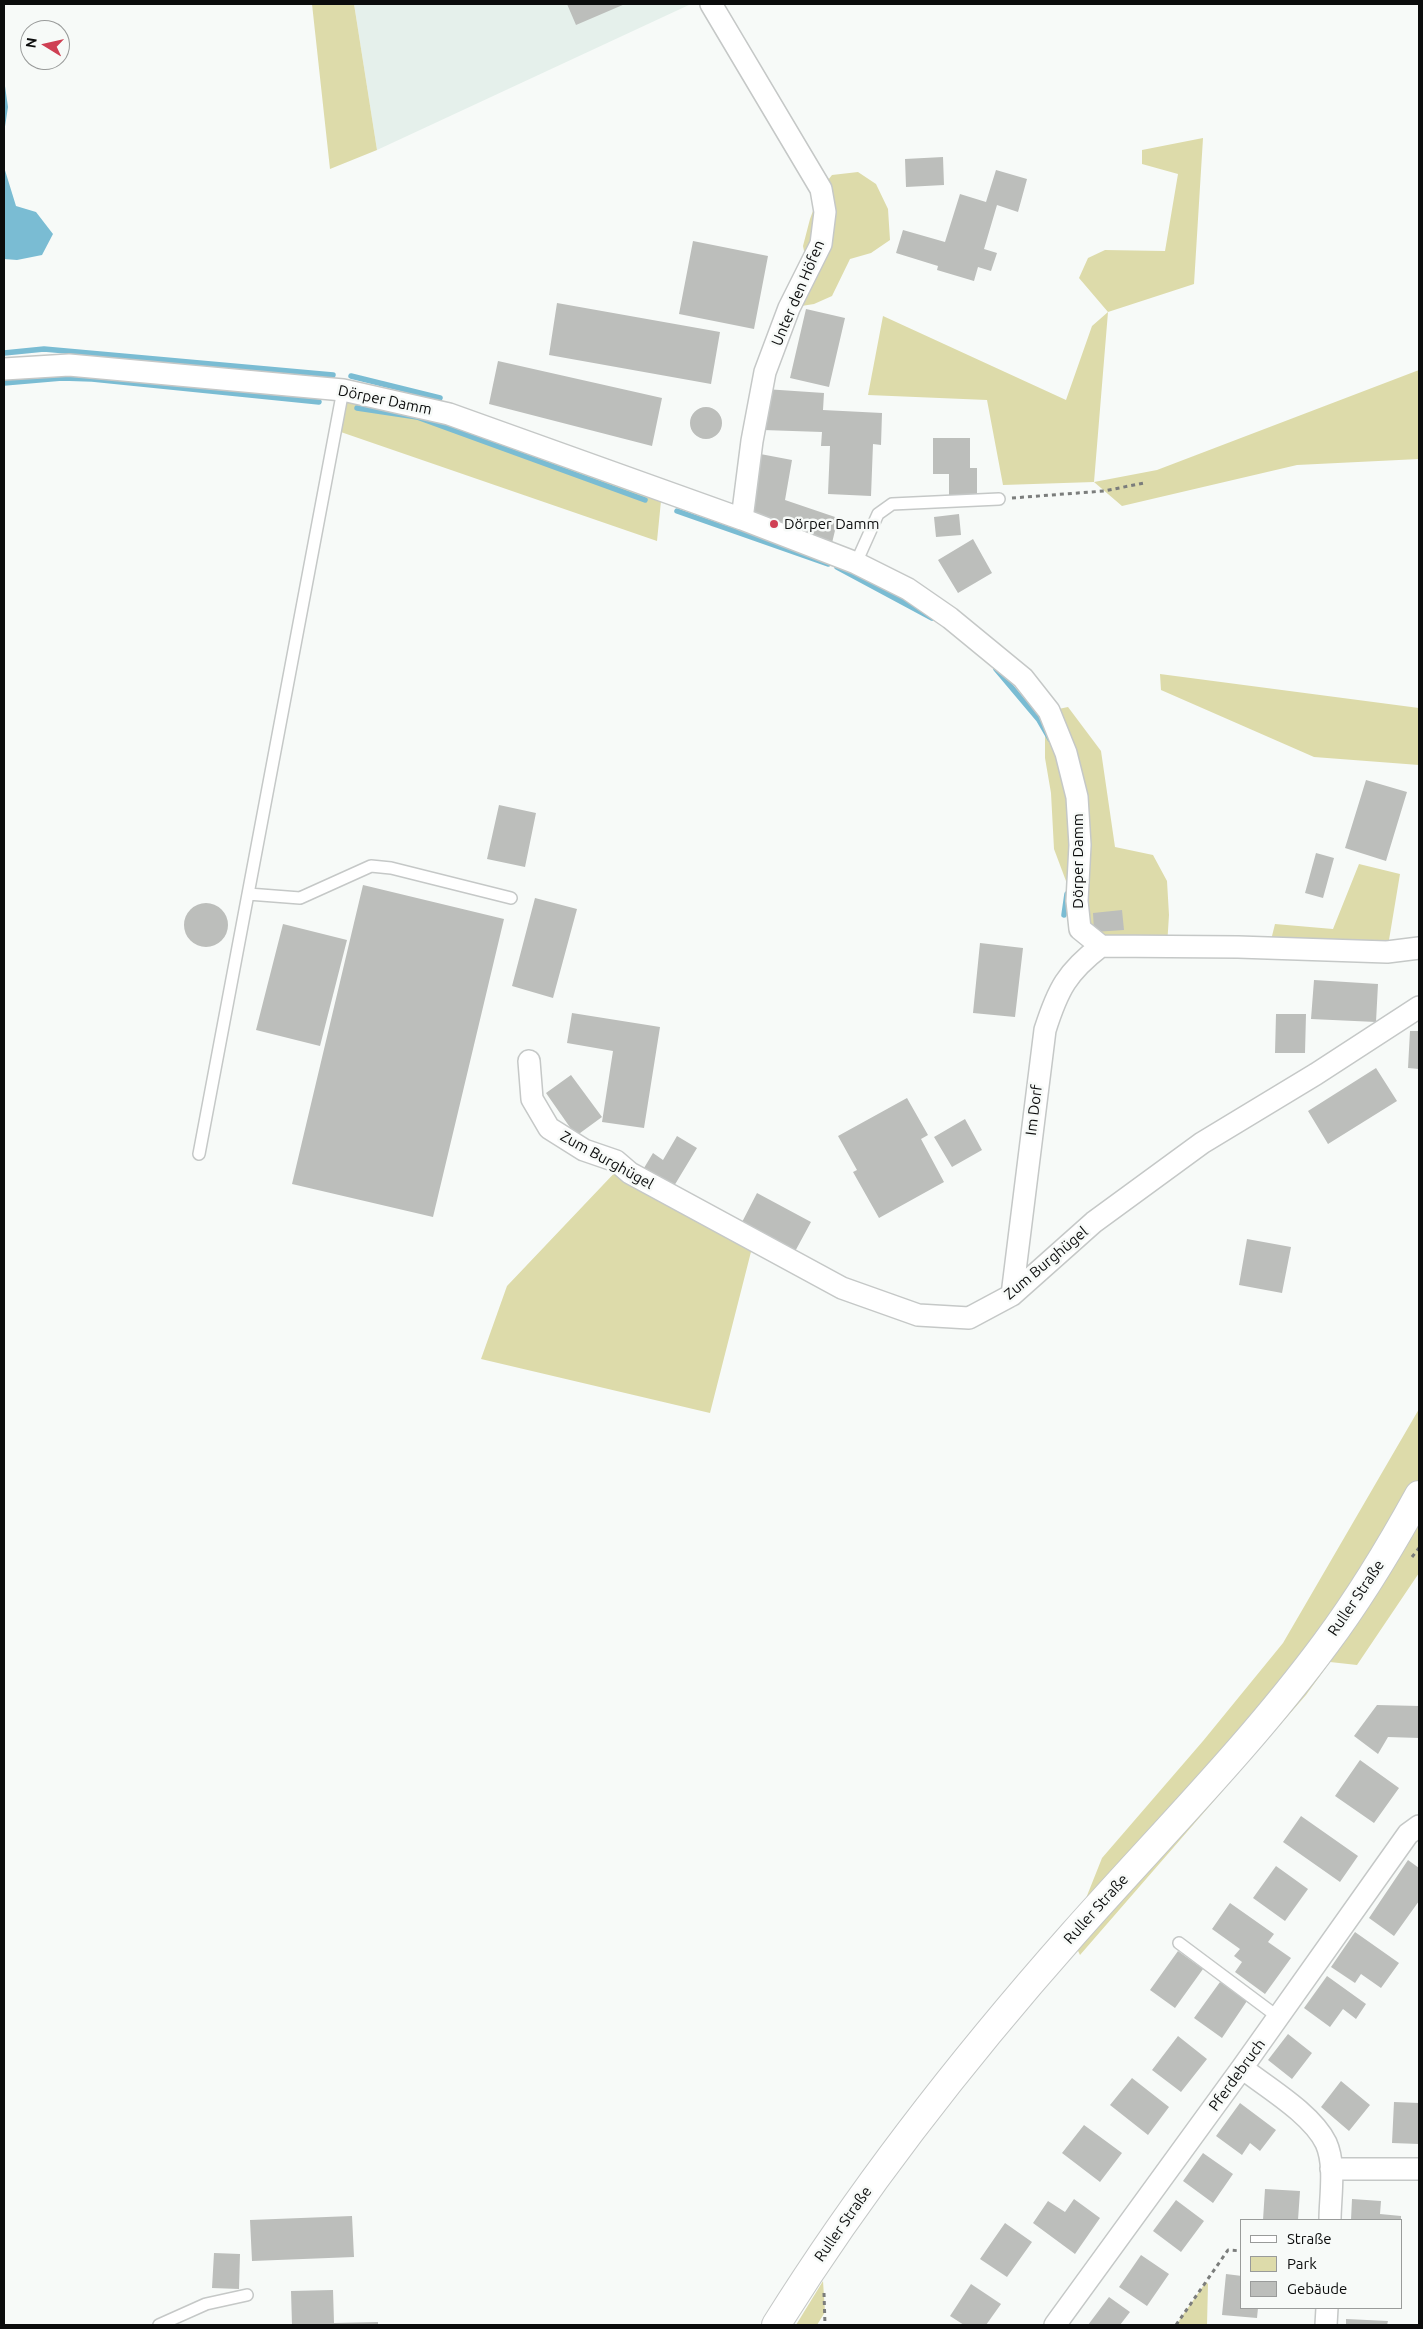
<!DOCTYPE html>
<meta charset="utf-8">
<style>
body{margin:0}
#map{position:relative;width:1423px;height:2329px;overflow:hidden;background:#f7faf8;font-family:Ubuntu,sans-serif}
canvas{display:block}
.frame{position:absolute;inset:0;border:5px solid #0b0c0c;pointer-events:none}
.legend{position:absolute;left:1240px;top:2219px;width:162px;height:90px;box-sizing:border-box;background:#f7faf8;border:1px solid #999b9a;margin:0;padding:6px 9px;list-style:none;font-size:15px;color:#0b0c0c}
.legend li{display:flex;align-items:center;gap:10px;height:25px}
.legend b{width:25px;border:1px solid #999b9a}
.north{position:absolute;left:20px;top:20px;width:50px;height:50px;box-sizing:border-box;background:#f7faf8;border:1px solid #999b9a;border-radius:50%;rotate:279deg;font-size:14px;font-weight:700;line-height:20px;text-align:center;color:#0b0c0c}
.north::after{content:'';display:block;margin:auto;width:18px;height:22px;background:#cf3f53;clip-path:polygon(50% 0,100% 100%,50% 72%,0 100%)}
</style>
<div id="map">
<canvas width="1423" height="2329"></canvas>
<div class="frame"></div>
<ul class="legend">
<li><b style="height:6px;background:#fff"></b>Straße</li>
<li><b style="height:14px;background:#dddbaa"></b>Park</li>
<li><b style="height:14px;background:#bcbebb"></b>Gebäude</li>
</ul>
<div class="north">N</div>
</div>
<script>
const ctx = document.querySelector('canvas').getContext('2d');
ctx.lineJoin = 'round';
function fillPath(path, color) {
  ctx.fillStyle = color;
  ctx.fill(path, 'evenodd');
}
function stroke(path, color, width, dash) {
  ctx.strokeStyle = color;
  ctx.lineWidth = width;
  ctx.lineCap = dash ? 'butt' : 'round';
  ctx.setLineDash(dash || []);
  ctx.stroke(path);
}
function drawText(font, color, halo, rows, align = 'center') {
  ctx.font = font + ' Ubuntu,sans-serif';
  ctx.lineWidth = 5;
  ctx.setLineDash([]);
  ctx.textBaseline = 'middle';
  ctx.strokeStyle = halo;
  ctx.fillStyle = color;
  for (const [text, x, y, turn = 0] of rows) {
    ctx.save();
    ctx.translate(x, y);
    ctx.rotate((+turn || 0) * Math.PI / 180);
    ctx.textAlign = isNaN(turn) ? turn : align;
    if (halo) ctx.strokeText(text, 0, 0);
    ctx.fillText(text, 0, 0);
    ctx.restore();
  }
}
fillPath(new Path2D(`
 M354,4H691L377,150Z`), '#e5f0eb');
fillPath(new Path2D(`
 M312,4H354L377,150L330,169Z
 M1203,138L1194,284L1108,312L1094,482L1157,470L1419,370V459L1297,465L1122,506L1094,482L1003,485L987,400L868,395L883,316L1066,400L1092,326L1108,312L1079,278L1088,258L1105,250L1165,251L1178,174L1142,164V150Z
 M858,172L876,184L888,209L890,240L871,253L850,259L832,296L814,304L789,308L808,271L803,246L810,219L821,189L832,175Z
 M343,390L662,491L657,541L335,430Z
 M1160,674L1419,708V765L1314,757L1161,690Z
 M1068,707L1101,751L1115,847L1153,855L1167,881L1169,915L1167,946H1101L1069,889L1054,849L1051,793L1045,758V737L1049,711Z
 M1359,864L1400,874L1387,952L1269,948L1275,924L1333,929Z
 M621,1166L754,1240L710,1413L481,1359L507,1286Z
 M1419,1409V1573L1357,1665L1330,1662L1306,1695L1080,1955L1071,1936L1102,1858L1203,1741L1283,1643Z
 M823,2281L825,2312L817,2325H796Z
 M1206,2282L1208,2284L1207,2325H1176Z`), '#dddbaa');
fillPath(new Path2D(`
 M4,79L8,107L4,133Z
 M4,167L16,206L36,212L53,234L42,255L17,260L4,259Z`), '#7abcd3');
stroke(new Path2D(`
 M4,353L44,349L333,375
 M351,376L440,398
 M4,383L62,378L92,379L319,402
 M357,408L417,417L645,500
 M677,511L828,564
 M837,567L932,618
 M996,669L1039,720L1050,739
 M1064,915L1067,894`), '#7abcd3', 5.5);
fillPath(new Path2D(`
 M567,4H625L576,25Z
 M943,157L944,185L906,187L905,159Z
 M996,170L1027,179L1018,212L997,205L984,249L997,253L991,271L978,267L974,281L937,270L938,266L896,253L903,230L945,242L960,194L986,202Z
 M693,241L768,256L754,329L679,314Z
 M557,303L720,332L711,384L549,355Z
 M806,309L845,318L829,387L790,378Z
 M498,361L662,398L652,446L489,404Z
 M765,389L824,393L823,410L882,413L881,445L873,444L871,496L828,494L830,446H821L822,432L763,430Z
 M690 423a16 16 0 1 1 32 0a16 16 0 1 1-32 0Z
 M933,438H970V468H977V495H949V474H933Z
 M755,453L792,460L785,500L838,518L832,543L747,513Z
 M959,514L961,535L936,537L934,517Z
 M973,539L992,573L958,593L938,560Z
 M1366,780L1407,792L1386,861L1345,848Z
 M499,805L536,813L525,867L487,859Z
 M1316,853L1334,858L1323,898L1305,893Z
 M363,885L504,919L433,1217L292,1184Z
 M535,898L577,909L553,998L512,986Z
 M184 925a22 22 0 1 1 44 0a22 22 0 1 1-44 0Z
 M1122,910L1124,930L1094,932L1093,913Z
 M283,924L347,940L320,1046L256,1030Z
 M980,943L1023,948L1015,1017L973,1013Z
 M1314,980L1378,984L1376,1022L1311,1019Z
 M572,1013L660,1027L644,1128L602,1122L613,1051L567,1043Z
 M1276,1014H1306L1305,1053H1275Z
 M1410,1031H1419V1069L1408,1068Z
 M1376,1068L1397,1101L1328,1144L1308,1111Z
 M571,1075L602,1117L576,1136L546,1093Z
 M907,1098L928,1135L921,1139L944,1182L879,1218L853,1172L857,1170L838,1136Z
 M965,1119L982,1150L952,1167L934,1137Z
 M677,1136L697,1148L671,1191L641,1173L653,1153L663,1160Z
 M757,1193L811,1222L792,1257L739,1228Z
 M1247,1239L1291,1247L1282,1293L1239,1285Z
 M1377,1705L1419,1706V1738L1388,1737L1378,1754L1354,1736Z
 M1360,1760L1399,1788L1374,1823L1335,1796Z
 M1301,1816L1358,1856L1340,1882L1283,1842Z
 M1408,1860L1419,1868V1901L1394,1936L1369,1918Z
 M1276,1866L1308,1889L1285,1921L1253,1898Z
 M1230,1903L1274,1934L1268,1942L1291,1958L1265,1994L1235,1972L1242,1962L1234,1956L1240,1949L1212,1929Z
 M1355,1932L1399,1963L1381,1988L1361,1974L1355,1983L1331,1967Z
 M1178,1951L1203,1969L1175,2008L1150,1990Z
 M1327,1976L1366,2004L1356,2019L1343,2009L1330,2027L1304,2008Z
 M1220,1982L1247,2001L1222,2038L1194,2018Z
 M1288,2034L1312,2053L1292,2079L1268,2060Z
 M1178,2036L1207,2059L1181,2092L1152,2070Z
 M1132,2078L1169,2107L1148,2135L1110,2105Z
 M1341,2081L1370,2105L1349,2131L1321,2107Z
 M1394,2102L1419,2103V2144L1392,2143Z
 M1240,2103L1276,2130L1260,2151L1250,2143L1242,2155L1216,2136Z
 M1084,2125L1122,2153L1100,2182L1062,2153Z
 M1203,2153L1233,2174L1213,2203L1183,2181Z
 M1265,2189L1300,2191L1298,2220H1263Z
 M1074,2199L1100,2218L1075,2254L1033,2223L1048,2201L1065,2212Z
 M1352,2199L1381,2201L1380,2214L1401,2216V2220H1351Z
 M1176,2200L1204,2221L1181,2252L1153,2231Z
 M352,2216L354,2257L252,2261L250,2220Z
 M1005,2223L1032,2242L1007,2277L980,2259Z
 M214,2253L240,2254L239,2289L212,2288Z
 M1141,2255L1169,2274L1147,2306L1119,2287Z
 M1226,2274L1242,2276V2308H1258L1257,2318L1222,2315Z
 M971,2284L1001,2304L986,2325H964L950,2316Z
 M333,2290L334,2323L378,2322V2325H292L291,2291Z
 M1109,2297L1130,2312L1120,2325H1088Z
 M1346,2319L1388,2321L1387,2325H1346Z`), '#bcbebb');
const lane = new Path2D(`
 M856,563L878,514L892,504L999,499
 M248,894L300,898L371,866L391,868L511,898
 M199,1154L343,390
 M1179,1943L1278,2017
 M159,2325L206,2304L247,2295`);
const street = new Path2D(`
 M711,4L821,189L825,212L821,244L789,308L765,372L752,441L742,519
 M4,369L69,365L343,390L449,414L742,519L856,563L908,589L950,618L1023,678L1049,711L1066,753L1077,797L1080,845L1077,901L1080,929L1101,946L1238,947L1387,952L1419,948
 M529,1061L532,1099L549,1128L584,1150L616,1161L630,1173L842,1288L918,1315L969,1318L1012,1295L1094,1222L1202,1143L1316,1074L1419,1007
 M1012,1295L1045,1030C1058,989 1067,972 1101,946
 M1242,2068C1268,2088 1312,2114 1326,2143C1336,2165 1330,2197 1330,2220
 M1331,2169H1419
 M1055,2325L1242,2068L1408,1834L1419,1826
 M1326,2325L1327,2308`);
const secondary = new Path2D(`
 M776,2325C863,2186 964,2057 1073,1934C1158,1838 1250,1746 1326,1643C1361,1596 1391,1546 1419,1495`);
stroke(lane, '#c5c8c7', 14);
stroke(street, '#c5c8c7', 24);
stroke(secondary, '#c5c8c7', 30);
stroke(new Path2D(`
 M1012,498L1104,491L1144,483
 M1412,1557L1419,1548
 M824,2293L825,2325
 M1176,2325L1228,2250L1242,2251`), '#7b7d7c', 3, [4, 4]);
stroke(lane, '#fff', 11);
stroke(street, '#fff', 21);
stroke(secondary, '#fff', 28);
for (const [x, y, r, color] of [
 [774,524,5,"#cf3f53"]
]) {
  const dot = new Path2D();
  dot.arc(x, y, r, 0, 2 * Math.PI);
  ctx.fillStyle = color;
  ctx.fill(dot);
  stroke(dot, '#f7faf8', 2);
}
drawText('15px', '#0b0c0c', '#f7faf8', [
 ["Unter den Höfen",798,293,-67],
 ["Dörper Damm",385,400,12],
 ["Dörper Damm",1078,861,-90],
 ["Im Dorf",1034,1110,-83],
 ["Zum Burghügel",607,1160,29],
 ["Zum Burghügel",1046,1263,-40],
 ["Ruller Straße",1356,1598,-56],
 ["Ruller Straße",1096,1909,-48],
 ["Pferdebruch",1237,2075,-54],
 ["Ruller Straße",843,2224,-55]
]);
drawText('15px', '#0b0c0c', '#f7faf8', [
 ["Dörper Damm",784,524]
], 'left');
</script>
